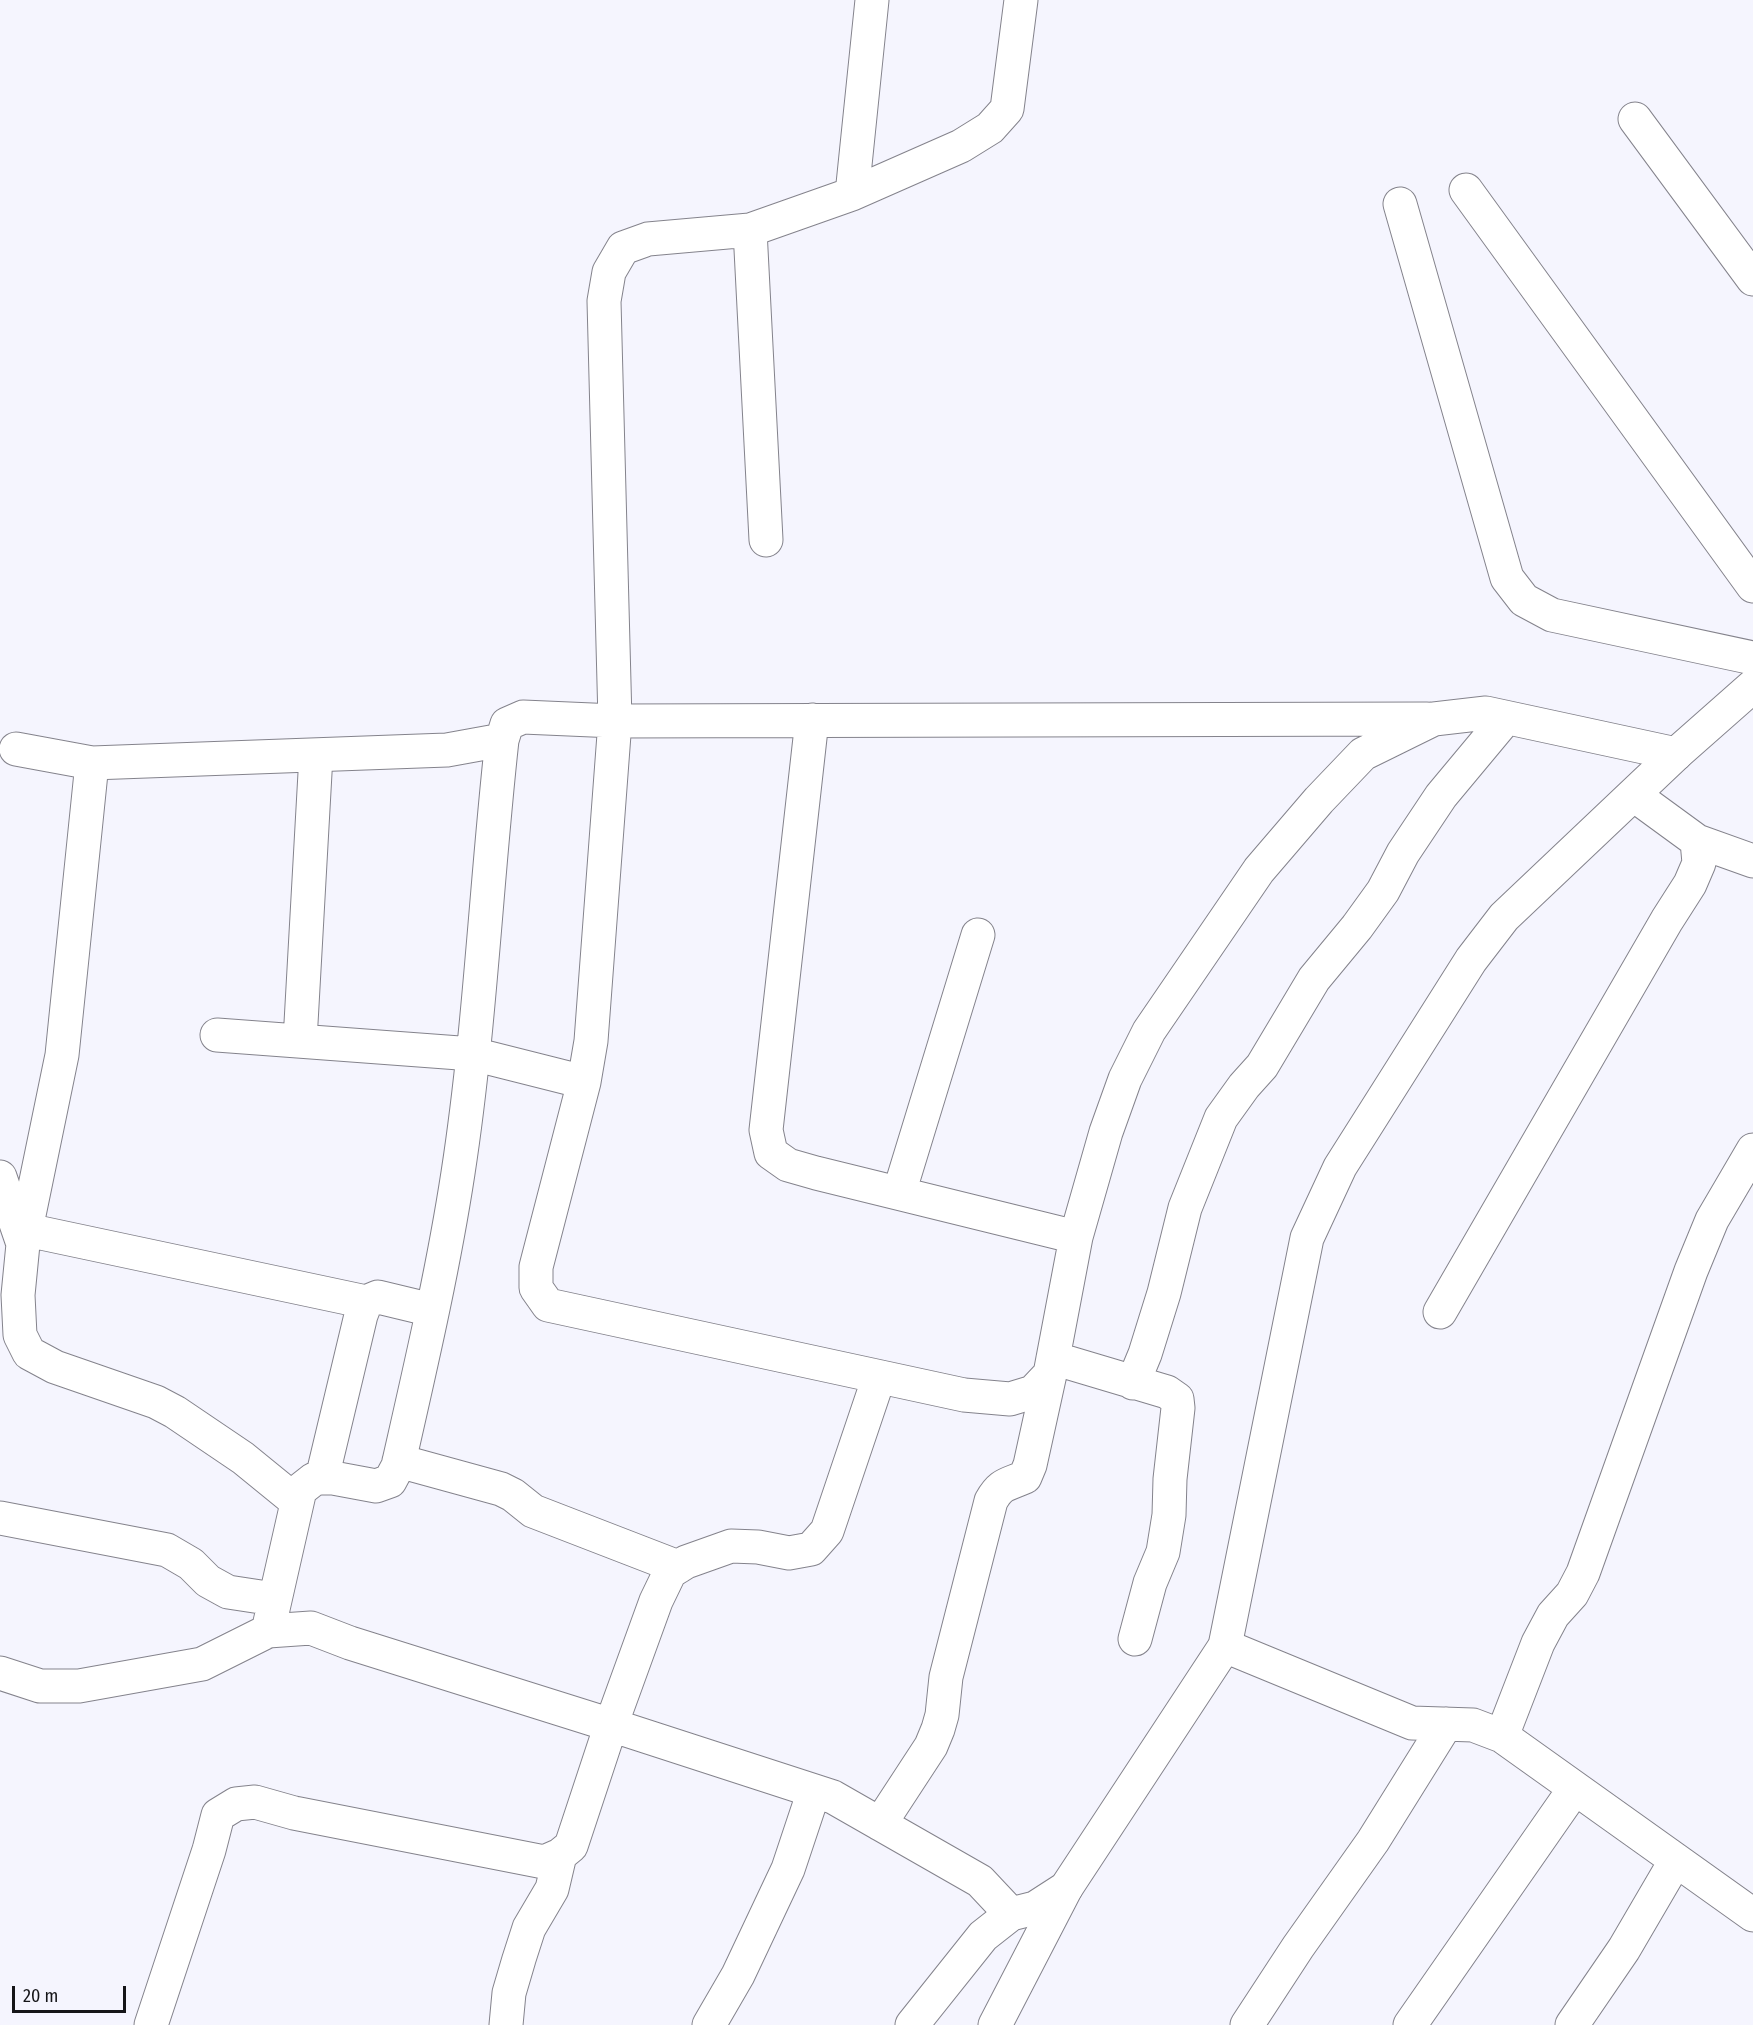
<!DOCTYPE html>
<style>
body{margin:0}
#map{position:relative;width:1753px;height:2025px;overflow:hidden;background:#f5f5fe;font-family:"Fira Sans Condensed",sans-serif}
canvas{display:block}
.scale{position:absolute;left:12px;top:1986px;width:114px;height:27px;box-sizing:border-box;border:3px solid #151518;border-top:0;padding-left:8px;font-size:18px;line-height:21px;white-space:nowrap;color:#151518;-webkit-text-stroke:4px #f5f5fe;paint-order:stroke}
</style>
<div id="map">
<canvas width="1753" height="2025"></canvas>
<div class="scale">20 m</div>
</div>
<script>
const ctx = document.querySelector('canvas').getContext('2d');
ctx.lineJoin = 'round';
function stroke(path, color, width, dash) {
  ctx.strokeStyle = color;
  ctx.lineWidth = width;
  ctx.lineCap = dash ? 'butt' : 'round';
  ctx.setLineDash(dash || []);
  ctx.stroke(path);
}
const street = new Path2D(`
 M1021,0L1007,109L990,128L961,146L852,194L750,230L648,239L623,248L609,272L604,301L615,721L591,1041L584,1082L536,1267V1288L548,1305L964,1395L1010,1399L1033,1392L1050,1374L1076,1237L1106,1132L1125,1079L1149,1031L1259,870L1319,800L1363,754L1434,719L1486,713L1676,754
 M1635,119L1753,279
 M1466,190L1753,586
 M852,194L872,0
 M1400,204L1507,578L1524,600L1552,615L1753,658
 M750,230L766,540
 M812,720L766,1130L771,1153L788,1165L816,1173L1076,1237
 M16,749L92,763L447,750L502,740
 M92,763L62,1055L23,1244L18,1295L20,1335L29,1353L55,1367L156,1402L175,1412L243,1458L297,1502
 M1697,841L1753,861
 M217,1035L473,1054L584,1082
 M300,1041L316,755
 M0,1177L23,1244
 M899,1193L978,935
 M27,1230L366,1302
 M1440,1312L1667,920L1690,884L1699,863L1697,841L1634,795
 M1053,1358L1167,1392L1177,1399L1178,1408L1170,1479L1169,1515L1163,1552L1150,1583L1135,1639
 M1133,1383L1145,1354L1164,1293L1185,1208L1221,1118L1244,1086L1262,1066L1314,979L1357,927L1383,891L1403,853L1441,796L1506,718
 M399,1461L501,1489L513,1495L533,1511L678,1567
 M322,1478L361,1315L366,1302L378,1297L432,1310
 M0,1518L167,1550L191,1564L208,1581L228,1592L274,1599
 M268,1631L300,1490L314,1479L322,1478H333L376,1486L390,1481L398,1466C420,1369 443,1271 458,1173C480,1030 486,884 502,740L507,724L523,717L615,721L1427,719
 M1225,1646L1412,1723L1473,1725L1502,1736L1753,1915
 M0,1673L40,1686H79L202,1664L268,1631L311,1628L350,1643L611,1725L833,1797L980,1881L1011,1914
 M1502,1736L1538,1643L1553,1615L1572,1594L1583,1573L1691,1271L1712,1220L1753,1150
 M880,1824L931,1746L938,1729L942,1715L946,1677L991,1501C1001,1483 1007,1485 1025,1477L1030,1465L1050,1374
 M151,2025L209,1850L218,1815L236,1804L255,1802L294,1813L544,1862L560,1855L571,1846L611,1725L656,1601L670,1572L686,1562L731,1546L758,1547L789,1553L811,1549L827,1531L879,1377
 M506,2025L509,1993L519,1959L529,1928L552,1889L560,1855
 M709,2025L738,1975L788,1869L814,1791
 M995,2025L1066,1888
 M1247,2025L1298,1947L1373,1841L1446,1724
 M1410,2025L1575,1788
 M1572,2025L1624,1949L1676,1860`);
const secondary = new Path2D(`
 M912,2025L983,1936L1011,1914L1035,1908L1066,1888L1225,1646L1307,1238L1340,1167L1471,960L1504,917L1676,754L1753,686`);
stroke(street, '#84838c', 35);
stroke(secondary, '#84838c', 35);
stroke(street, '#fff', 33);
stroke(secondary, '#fff', 33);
</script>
